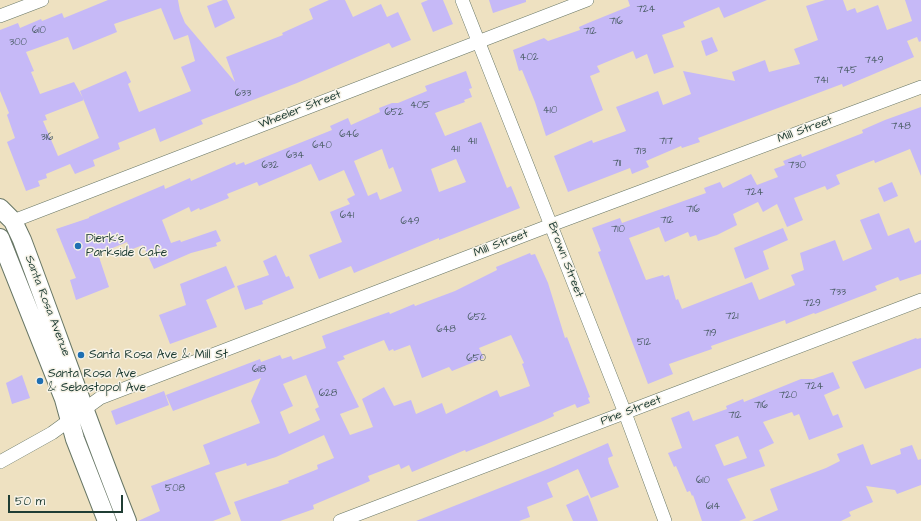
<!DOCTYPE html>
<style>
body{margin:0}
#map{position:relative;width:921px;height:521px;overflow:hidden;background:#eee1c1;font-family:"Architects Daughter",sans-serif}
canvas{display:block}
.scale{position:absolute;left:8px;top:495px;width:115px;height:18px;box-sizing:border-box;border:2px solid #1f3d34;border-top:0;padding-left:5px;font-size:12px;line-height:14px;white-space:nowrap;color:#1f3d34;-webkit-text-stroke:3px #f7f3e8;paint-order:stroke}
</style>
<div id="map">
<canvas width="921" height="521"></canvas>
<div class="scale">50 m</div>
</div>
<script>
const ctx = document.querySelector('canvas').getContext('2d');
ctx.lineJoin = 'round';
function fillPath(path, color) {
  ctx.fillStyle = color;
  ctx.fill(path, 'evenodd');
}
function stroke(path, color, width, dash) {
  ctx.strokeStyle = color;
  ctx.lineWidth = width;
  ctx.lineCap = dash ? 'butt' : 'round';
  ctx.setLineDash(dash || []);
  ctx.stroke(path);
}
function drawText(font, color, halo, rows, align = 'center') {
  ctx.font = font + ' "Architects Daughter",sans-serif';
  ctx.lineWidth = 3;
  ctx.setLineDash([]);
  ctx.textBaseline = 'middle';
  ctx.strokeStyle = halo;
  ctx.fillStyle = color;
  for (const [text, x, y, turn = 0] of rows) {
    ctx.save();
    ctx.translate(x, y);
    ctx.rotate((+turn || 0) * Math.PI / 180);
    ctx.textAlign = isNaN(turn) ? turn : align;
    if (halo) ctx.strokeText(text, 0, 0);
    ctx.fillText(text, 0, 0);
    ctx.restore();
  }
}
fillPath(new Path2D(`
 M108,0H178L180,11L185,23L235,82L226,57L283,35L282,33L313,19L309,9L329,0H345L353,17L381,4L387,17L398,12L411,40L392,48L389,43L297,83L201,120L203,124L160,142L155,128L118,143L120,149L93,160L95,166L75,174L70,164L46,174L47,178L38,181L40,186L26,191L7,142L15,138L7,115L9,113L0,91V30L18,23L20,28L41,19L42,21L62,13L64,18ZM161,8L174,40L188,35L195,61L181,67L191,91L139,112L128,84L131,82L126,71L80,91L99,138L58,156L43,121L47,120L45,115L84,100L74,82L40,94L31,72L34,71L26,52L68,37L73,50L117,32L114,24Z
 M223,0H227L235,18L215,28L207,6Z
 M428,0H443L453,24L433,32L421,3Z
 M489,0H526V2L493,13Z
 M628,0H767L724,18L719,7L683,22L685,27L662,35L674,67L654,74L647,54L636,59L633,51L597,66L600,72L590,76L603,110L546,136L535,102L522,70L519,71L513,50L544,38L548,41L580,30L579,27L588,23L630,6Z
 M825,0H843L847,11L855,8L857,13L878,5L887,30L912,21L905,0H921V41L919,42L917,37L907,41L914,57L843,87L842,84L698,138L700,142L682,148L681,146L646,161L649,167L632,174L630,168L568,192L554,156L592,140L593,143L626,131L616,107L658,91L663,105L691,94L683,71L735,81L732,72L765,60L769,72L800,64L794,49L818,40L806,6Z
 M712,37L718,51L706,56L701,41Z
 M466,71L472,88L469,89L472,97L464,100L465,102L435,113L445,136L481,122L507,188L511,186L520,208L439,240V238L354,273L351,266L319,279L309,255L342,242L330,212L350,204L347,199L355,195L344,170L319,181L311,164L259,186L257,182L227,194L229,198L200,210L199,208L191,212L189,207L162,220L171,243L180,240L181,242L216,230L221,241L216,243L217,246L191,253L154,269L143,245L130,250L127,242L98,254L109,287L76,300L70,280L76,278L56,229L89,218V217L164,185L165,189L190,178L191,181L235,162L236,165L244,162L245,165L332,130L330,126L348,118L351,125L380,112L379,108L392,103H398L427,91L425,86ZM382,149L389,169L393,167L402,191L380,200L377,192L368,196L354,161ZM456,159L466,182L439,192L431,169Z
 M921,107V176L910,149L875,163L874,160L836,175L840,184L827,190L825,186L794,198L803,220L787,227L777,204L763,212L758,202L733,214L737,225L717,235L698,241L696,235L690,237L688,232L665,242L659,227L629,238L646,280L663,275L664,277L669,275L676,300L678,299L682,309L752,282L759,300L795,285L791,275L804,270L800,253L835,240L843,261L872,249L860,220L879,213L888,236L909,228L915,243L921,240V274L900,281L898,277L875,286L877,290L815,314L814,313L786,324L785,320L711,346L712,349L669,364L673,374L648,384L598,252L601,251L592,228L620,218L622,223L706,193L704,188L720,182L723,188L751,174L757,185L778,177L774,169L785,165L783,161L801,154L802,157L863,133L862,130L885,120Z
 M892,182L898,196L884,202L878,188Z
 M783,228L788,240L763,251L769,269L745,279L734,248Z
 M530,253L531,255L535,254L548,283L565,338L567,337L590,397L588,398L590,403L577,408L575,404L553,413L554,416L543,421L484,445L466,452L465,450L412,472L409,465L401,469L399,464L368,476L370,481L313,505L314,509L280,521H241L234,502L289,483L288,481L318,469L317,465L334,458L324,435L276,457L247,466L246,463L215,473L231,514L213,521H138L160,511L151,486L210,464L203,445L260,423L251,401L261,378L173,411L166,395L260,359L261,362L280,355L282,359L291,356L293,360L326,348L322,336L389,312L390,314L414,304L415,306L455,291L497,270L496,267ZM511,335L524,363L522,364L530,386L500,397L497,390L446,414L442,403L416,414L411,400L394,406L384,387L362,399L373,427L350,435L340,414L359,407L337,362L345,359L343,356L384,340L389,351L393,349L394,351L410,345L422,378L449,367L452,371L484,358L479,348ZM306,375L319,407L315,409L320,420L289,434L280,412L293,406L283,384Z
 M276,255L286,277L289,276L294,288L262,301L263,304L245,310L237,286L269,275L263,261Z
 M226,266L235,287L206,300L217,327L170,344L159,315L186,305L180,284Z
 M916,338L917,339L921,338V368L865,389L852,362Z
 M833,372L840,388L824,395L833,416L838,414L843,427L809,440L799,414L794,416L792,412L763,422L774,443L759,450L765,466L727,479L746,518L739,521H702L693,495L692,496L690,491L687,492L676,466L674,467L668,453L682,448L671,418L689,411L693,421L727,409L726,406L743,399L744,402L801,379H813ZM738,436L747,458L724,466L715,445Z
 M22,375L30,398L12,404L6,383Z
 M164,391L169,405L116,425L111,411Z
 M608,443L613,456L608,458L609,463L619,487L591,498L578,469L547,483L553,497L527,507L530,517L519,521H416L553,467Z
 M863,444L871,465L901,454L900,449L912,445L918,460L921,459V485L897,494L895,490L866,486L873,502L849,512L851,516L841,521H752L778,510L770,489L826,468L840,461L837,454Z
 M588,495L598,521H573L566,505Z`), '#c6b9f7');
const street = new Path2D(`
 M462,0L625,413L665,521
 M0,16L42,0
 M13,221L587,0
 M0,462L52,433L100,398L551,225L921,87
 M340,521L921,300`);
const secondary = new Path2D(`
 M0,208L13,221L22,240C57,333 90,428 127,521
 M0,238L64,399L75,439L107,521`);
stroke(street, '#677665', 14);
stroke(secondary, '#677665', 20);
stroke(street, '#fff', 13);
stroke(secondary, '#fff', 18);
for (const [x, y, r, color] of [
 [78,246,4,"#1f6fb2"],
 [81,355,4,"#1f6fb2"],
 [40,381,4,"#1f6fb2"]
]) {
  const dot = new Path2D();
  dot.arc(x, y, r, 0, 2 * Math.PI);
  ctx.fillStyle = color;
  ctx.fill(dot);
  stroke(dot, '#f7f3e8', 1.5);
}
drawText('10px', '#495c65', null, [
 ["724",646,10],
 ["716",616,22],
 ["610",39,31],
 ["712",590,32],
 ["300",18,43],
 ["402",529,58],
 ["749",874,61],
 ["745",847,71],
 ["741",821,81],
 ["633",243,94],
 ["405",420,106],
 ["410",550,111],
 ["652",394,113],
 ["748",901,127],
 ["646",349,135],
 ["316",47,138],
 ["411",472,142],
 ["717",666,142],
 ["640",322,146],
 ["411",455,150],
 ["713",640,152],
 ["634",295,156],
 ["711",617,164],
 ["632",270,166],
 ["730",797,166],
 ["724",754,193],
 ["716",693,210],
 ["641",347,216],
 ["712",667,221],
 ["649",410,222],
 ["710",618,230],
 ["733",838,293],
 ["729",812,304],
 ["721",732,317],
 ["652",477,318],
 ["648",446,330],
 ["719",710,334],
 ["512",644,343],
 ["650",476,359],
 ["618",259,370],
 ["724",814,387],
 ["628",328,394],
 ["720",788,396],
 ["716",761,406],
 ["712",735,416],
 ["610",703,481],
 ["508",175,489],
 ["614",713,507]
]);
drawText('12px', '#1f3d34', '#f7f3e8', [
 ["Wheeler Street",300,110,-21],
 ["Mill Street",805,130,-20],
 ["Mill Street",501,244,-21],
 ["Brown Street",565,260,69],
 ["Santa Rosa Avenue",47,306,69],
 ["Pine Street",631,411,-21]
]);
drawText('12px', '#1f3d34', '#f7f3e8', [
 ["Dierk's",86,239],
 ["Parkside Cafe",86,253],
 ["Santa Rosa Ave & Mill St",89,355],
 ["Santa Rosa Ave",48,374],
 ["& Sebastopol Ave",48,388]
], 'left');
</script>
